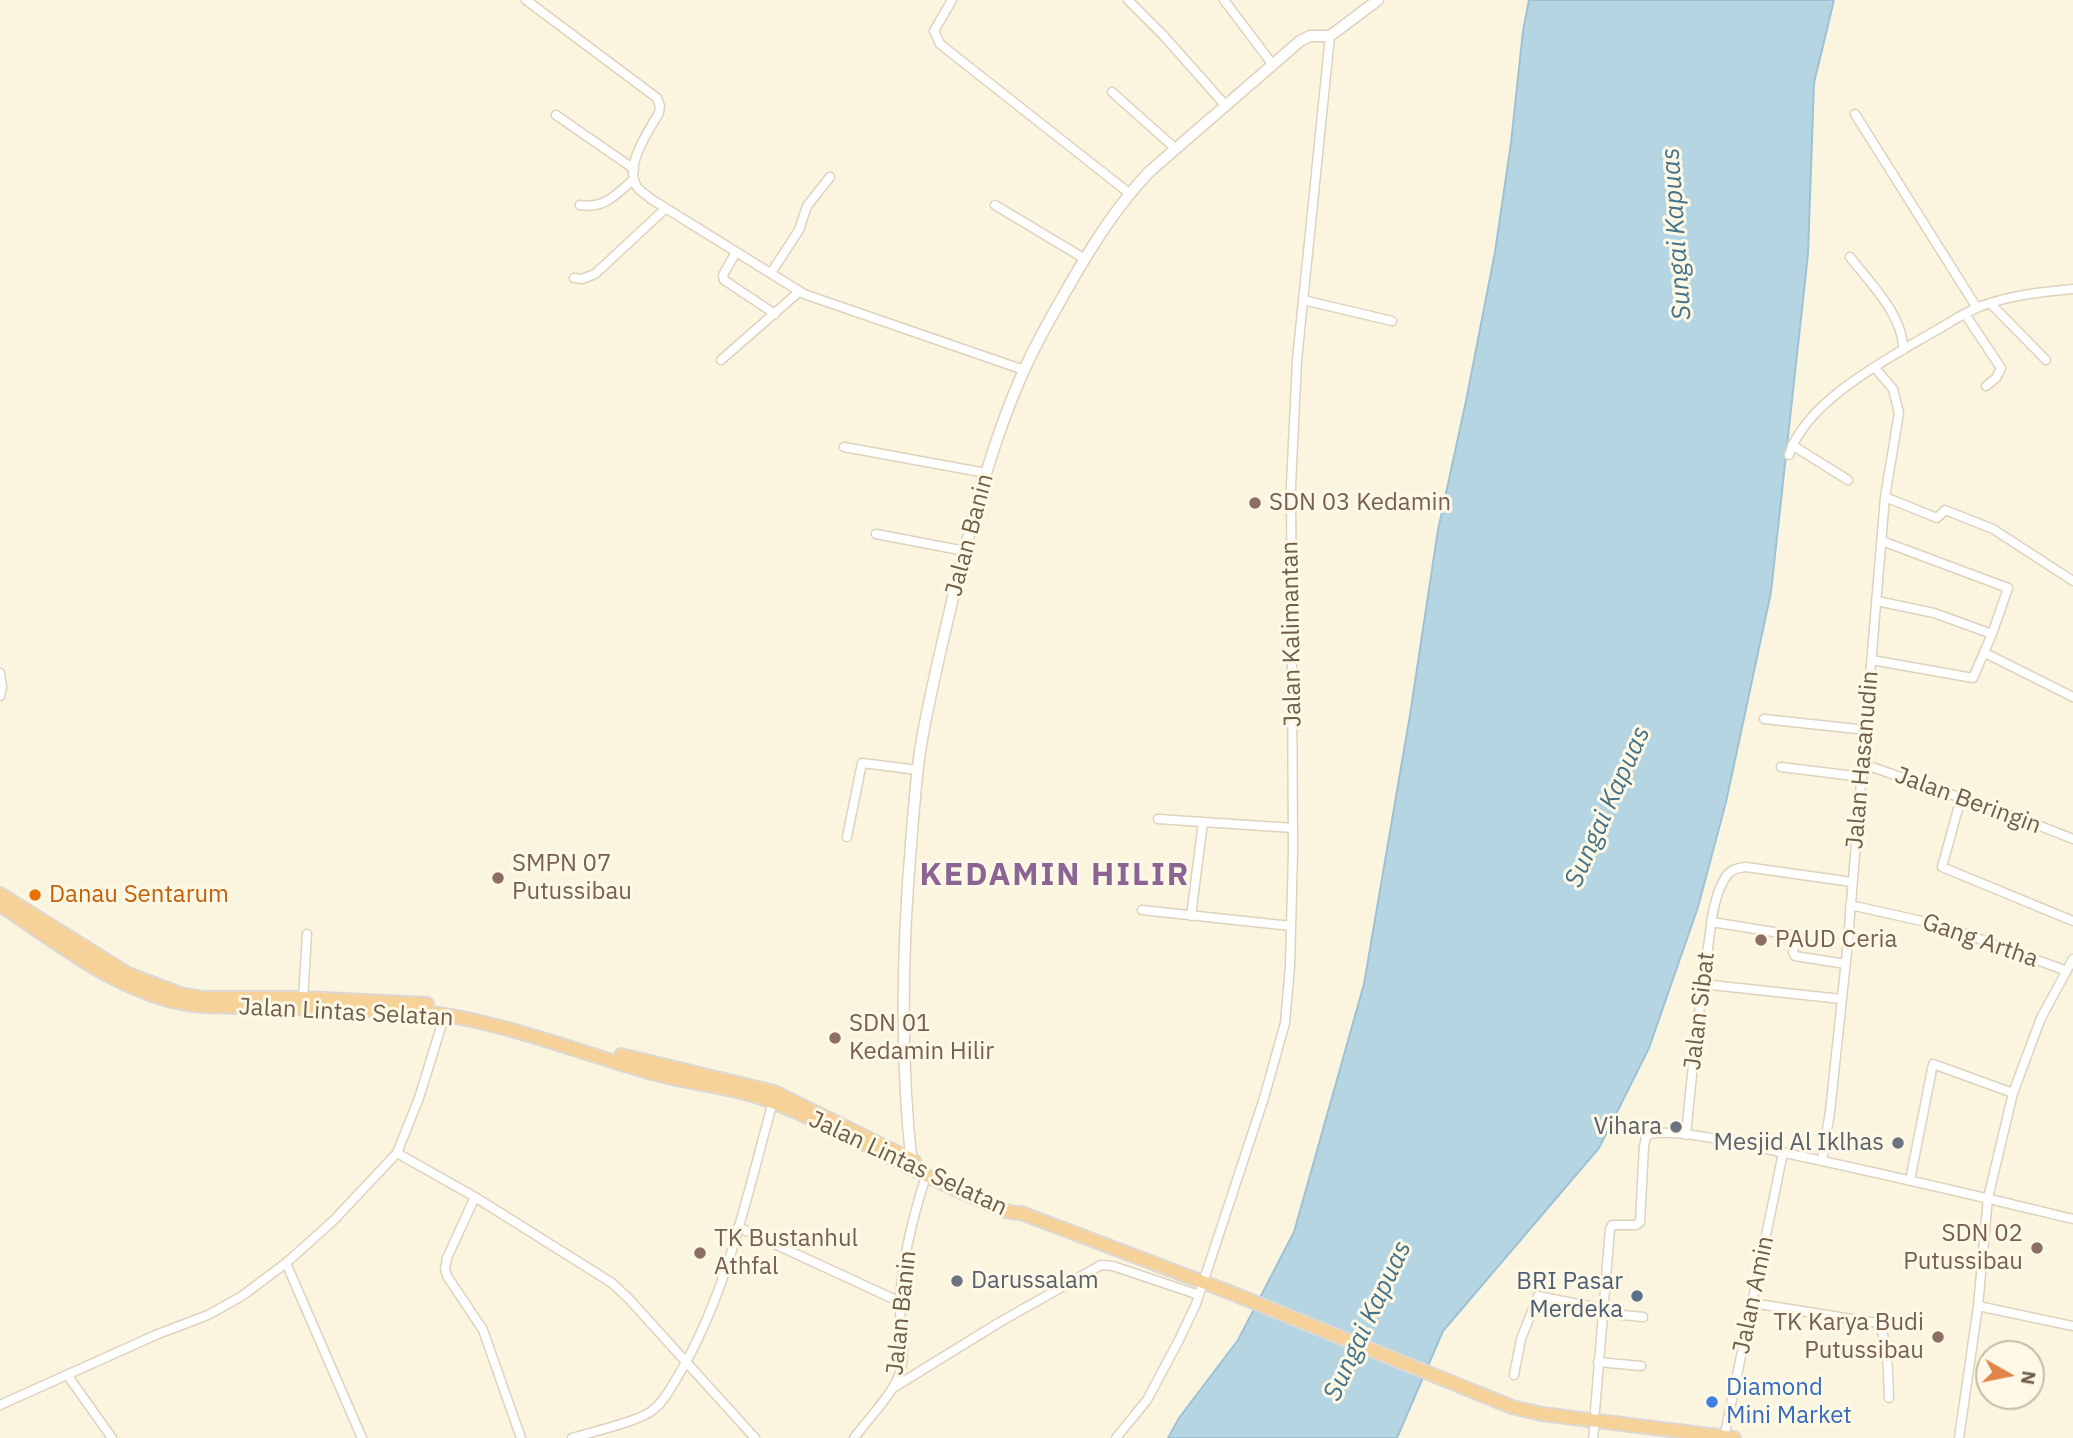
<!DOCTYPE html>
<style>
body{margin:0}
#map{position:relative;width:2073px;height:1438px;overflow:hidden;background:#fbf5e0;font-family:"IBM Plex Sans",sans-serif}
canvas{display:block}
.north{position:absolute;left:1975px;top:1340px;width:70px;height:70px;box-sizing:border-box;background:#fef9e6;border:2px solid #c5bba7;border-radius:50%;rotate:99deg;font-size:19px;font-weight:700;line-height:28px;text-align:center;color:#705e49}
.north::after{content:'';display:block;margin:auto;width:24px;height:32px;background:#e18549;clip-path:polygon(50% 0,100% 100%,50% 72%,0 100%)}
</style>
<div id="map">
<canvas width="2073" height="1438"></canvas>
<div class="north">N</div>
</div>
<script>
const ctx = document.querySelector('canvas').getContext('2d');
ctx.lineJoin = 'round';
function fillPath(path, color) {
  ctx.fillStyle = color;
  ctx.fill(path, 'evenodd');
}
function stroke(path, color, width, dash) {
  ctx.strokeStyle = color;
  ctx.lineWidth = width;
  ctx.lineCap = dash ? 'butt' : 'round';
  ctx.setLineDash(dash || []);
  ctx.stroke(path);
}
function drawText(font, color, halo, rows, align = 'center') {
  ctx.font = font + ' "IBM Plex Sans",sans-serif';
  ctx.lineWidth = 6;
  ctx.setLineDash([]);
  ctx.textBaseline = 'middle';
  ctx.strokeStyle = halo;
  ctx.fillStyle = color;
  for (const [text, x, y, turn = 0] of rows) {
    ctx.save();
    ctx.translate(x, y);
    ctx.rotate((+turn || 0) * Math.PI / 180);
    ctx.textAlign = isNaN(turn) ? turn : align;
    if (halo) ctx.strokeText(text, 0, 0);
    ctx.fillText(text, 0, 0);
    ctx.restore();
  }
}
const water = new Path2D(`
 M1529,0H1834L1814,83L1808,254L1771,592L1726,802L1698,907L1649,1048L1599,1148L1443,1331L1397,1438H1168L1179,1418L1238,1340L1294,1232L1364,984L1410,715L1438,530L1466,401L1495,252L1511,143L1523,31Z`);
fillPath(water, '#b6d5e3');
stroke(water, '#9dc2d4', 2);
const minor = new Path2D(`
 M526,0L657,98L660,106L659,113C649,130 622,169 638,188C641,192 647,195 651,199L804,294L1024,370
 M952,0L934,31L940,44L1129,193
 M1128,0L1163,35L1226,106
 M1224,0L1273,65
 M1112,92L1176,149
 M1855,114L1977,308
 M556,115L634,169
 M580,205C606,209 616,194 634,179
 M995,205L1085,259
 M736,252L723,275L724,280L775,314
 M1850,257C1870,283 1904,316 1903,350
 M771,273L799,230L807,206L830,177
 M574,278L582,279L595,274L666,208
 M1303,300L1392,321
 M1990,303L2046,360
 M1965,314L2001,368L1996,378L1986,386
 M721,360L800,291
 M1792,445L1848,480
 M844,447L986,473
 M1789,455C1805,403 1883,361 1928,335C1945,326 1961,314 1979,307C2010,295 2041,292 2073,289
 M1885,497L1937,518L1945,510L1993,529L2073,581
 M876,534L965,551
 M1877,601L1934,613L1992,634
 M1985,653L2073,697
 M1872,660L1973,678L1992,634L2008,588L1882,541
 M0,673L2,687L0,696
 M1764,719L1866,730
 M1863,764L2025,820L2073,839
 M1781,767L1862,777
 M1961,798L1942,867L2073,921
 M1158,819L1293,828
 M847,837L862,763L918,770
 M1850,905L1944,926L2067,971
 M1142,910L1291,926
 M1191,916L1203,822
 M1712,922L1792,935L1795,938L1793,952L1795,956L1846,964
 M1702,984L1841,999
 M303,998L307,934
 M1686,1135C1692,1072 1698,1010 1708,948C1711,925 1713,895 1727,875C1732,869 1738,868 1746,867L1852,882
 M397,1153L475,1197L612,1283L629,1299L755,1438
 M1822,1160L1830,1112L1847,951L1885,497L1899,413L1893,389L1875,368
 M1910,1180L1933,1064L2013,1093
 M475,1197L447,1258L445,1269L447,1276L483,1330L521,1438
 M738,1227L900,1302
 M286,1263L362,1438
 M1752,1303L1877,1323C1889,1336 1888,1379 1889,1398
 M1978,1306L2073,1326
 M1603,1313L1643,1317
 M1598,1362L1641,1366
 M1514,1375L1521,1339L1538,1296L1603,1309
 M68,1376L112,1438
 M893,1388L1000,1322L1101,1265L1113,1266L1199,1295
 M0,1405L158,1334L208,1315L242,1296L286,1263L334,1220L397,1153L419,1098L445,1014
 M1595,1411L1610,1229L1612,1225H1636L1640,1222L1644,1146L1646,1137L1650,1134C1677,1128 1746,1145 1776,1151C1875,1172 1974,1195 2073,1219
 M572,1438C591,1432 638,1422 653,1410C664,1401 671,1388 678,1376C728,1293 747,1193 773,1102
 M854,1438C867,1420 895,1392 900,1372C907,1350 899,1325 900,1302C902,1260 913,1216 926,1176
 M1116,1438L1147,1400L1179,1340L1196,1304L1264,1098L1285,1023L1290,966L1293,851L1291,486L1297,360L1330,36
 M1593,1438L1594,1429
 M1724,1438L1783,1153
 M1959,1438L1978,1306L1988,1198L2013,1093L2041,1018L2073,959`);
const tertiary = new Path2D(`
 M912,1166C900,1060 902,950 911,844C914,809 916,773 922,739C931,689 943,639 955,589C974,514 993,438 1025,368C1038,339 1054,312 1070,284C1093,244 1117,206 1149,172L1300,41L1310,36H1330L1378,0`);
const trunk = new Path2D(`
 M0,894L128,974L183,995L204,998H303L427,1004
 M0,905C61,945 127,1000 202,1006L416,1011C497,1019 573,1051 652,1073C692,1084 736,1087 775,1103C842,1129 905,1168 971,1196C986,1202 1005,1214 1021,1213L1224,1290L1512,1407L1542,1414L1734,1438
 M621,1055L774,1092L914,1161`);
stroke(minor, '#ded2bd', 11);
stroke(tertiary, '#ded2bd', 13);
stroke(trunk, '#ddd8d3', 16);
stroke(minor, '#fff', 8);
stroke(tertiary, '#fff', 10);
stroke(trunk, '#f6d299', 12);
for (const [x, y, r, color] of [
 [1255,503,7,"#8d6e63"],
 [498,878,7,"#8d6e63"],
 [35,895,7,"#e8710a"],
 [1761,940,7,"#8d6e63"],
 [835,1038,7,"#8d6e63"],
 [1676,1127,7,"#6b7280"],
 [1898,1143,7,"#6b7280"],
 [2037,1248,7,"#8d6e63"],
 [700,1253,7,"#8d6e63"],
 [957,1281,7,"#6b7280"],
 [1637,1296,7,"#5c6f8a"],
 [1938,1337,7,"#8d6e63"],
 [1712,1402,7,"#3f7fe0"]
]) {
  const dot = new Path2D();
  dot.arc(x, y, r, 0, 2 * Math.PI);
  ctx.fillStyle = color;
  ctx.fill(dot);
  stroke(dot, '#fef9e6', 2.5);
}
drawText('24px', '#785e54', '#fef9e6', [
 ["SDN 03 Kedamin",1269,503],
 ["SMPN 07",512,864],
 ["Putussibau",512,892],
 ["PAUD Ceria",1775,940],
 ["SDN 01",849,1024],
 ["Kedamin Hilir",849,1052],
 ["SDN 02",2023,1234,"right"],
 ["Putussibau",2023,1262,"right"],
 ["TK Bustanhul",714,1239],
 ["Athfal",714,1267],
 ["TK Karya Budi",1924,1323,"right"],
 ["Putussibau",1924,1351,"right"]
], 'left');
drawText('24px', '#705e49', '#fef9e6', [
 ["Jalan Banin",970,535,-75],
 ["Jalan Kalimantan",1292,634,-91],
 ["Jalan Hasanudin",1863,760,-85],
 ["Jalan Beringin",1968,801,20],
 ["Gang Artha",1980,941,19],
 ["Jalan Sibat",1700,1011,-83],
 ["Jalan Lintas Selatan",346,1013,3],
 ["Jalan Lintas Selatan",908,1164,25],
 ["Jalan Amin",1754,1295,-78],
 ["Jalan Banin",902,1313,-84]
]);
drawText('24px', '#c56008', '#fef9e6', [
 ["Danau Sentarum",49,895]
], 'left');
drawText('24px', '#5b616d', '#fef9e6', [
 ["Vihara",1662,1127],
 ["Mesjid Al Iklhas",1884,1143],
 ["Darussalam",971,1281,"left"]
], 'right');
drawText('24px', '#4e5e75', '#fef9e6', [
 ["BRI Pasar",1623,1282],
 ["Merdeka",1623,1310]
], 'right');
drawText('24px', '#366cbe', '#fef9e6', [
 ["Diamond",1726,1388],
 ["Mini Market",1726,1416]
], 'left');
drawText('italic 26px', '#46738a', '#fef9e6', [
 ["Sungai Kapuas",1677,234,-94],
 ["Sungai Kapuas",1608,807,-66],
 ["Sungai Kapuas",1368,1321,-65]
]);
ctx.letterSpacing = '2px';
drawText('bold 32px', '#8c6494', '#fef9e6', [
 ["KEDAMIN HILIR",1055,876]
]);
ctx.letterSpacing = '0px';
</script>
